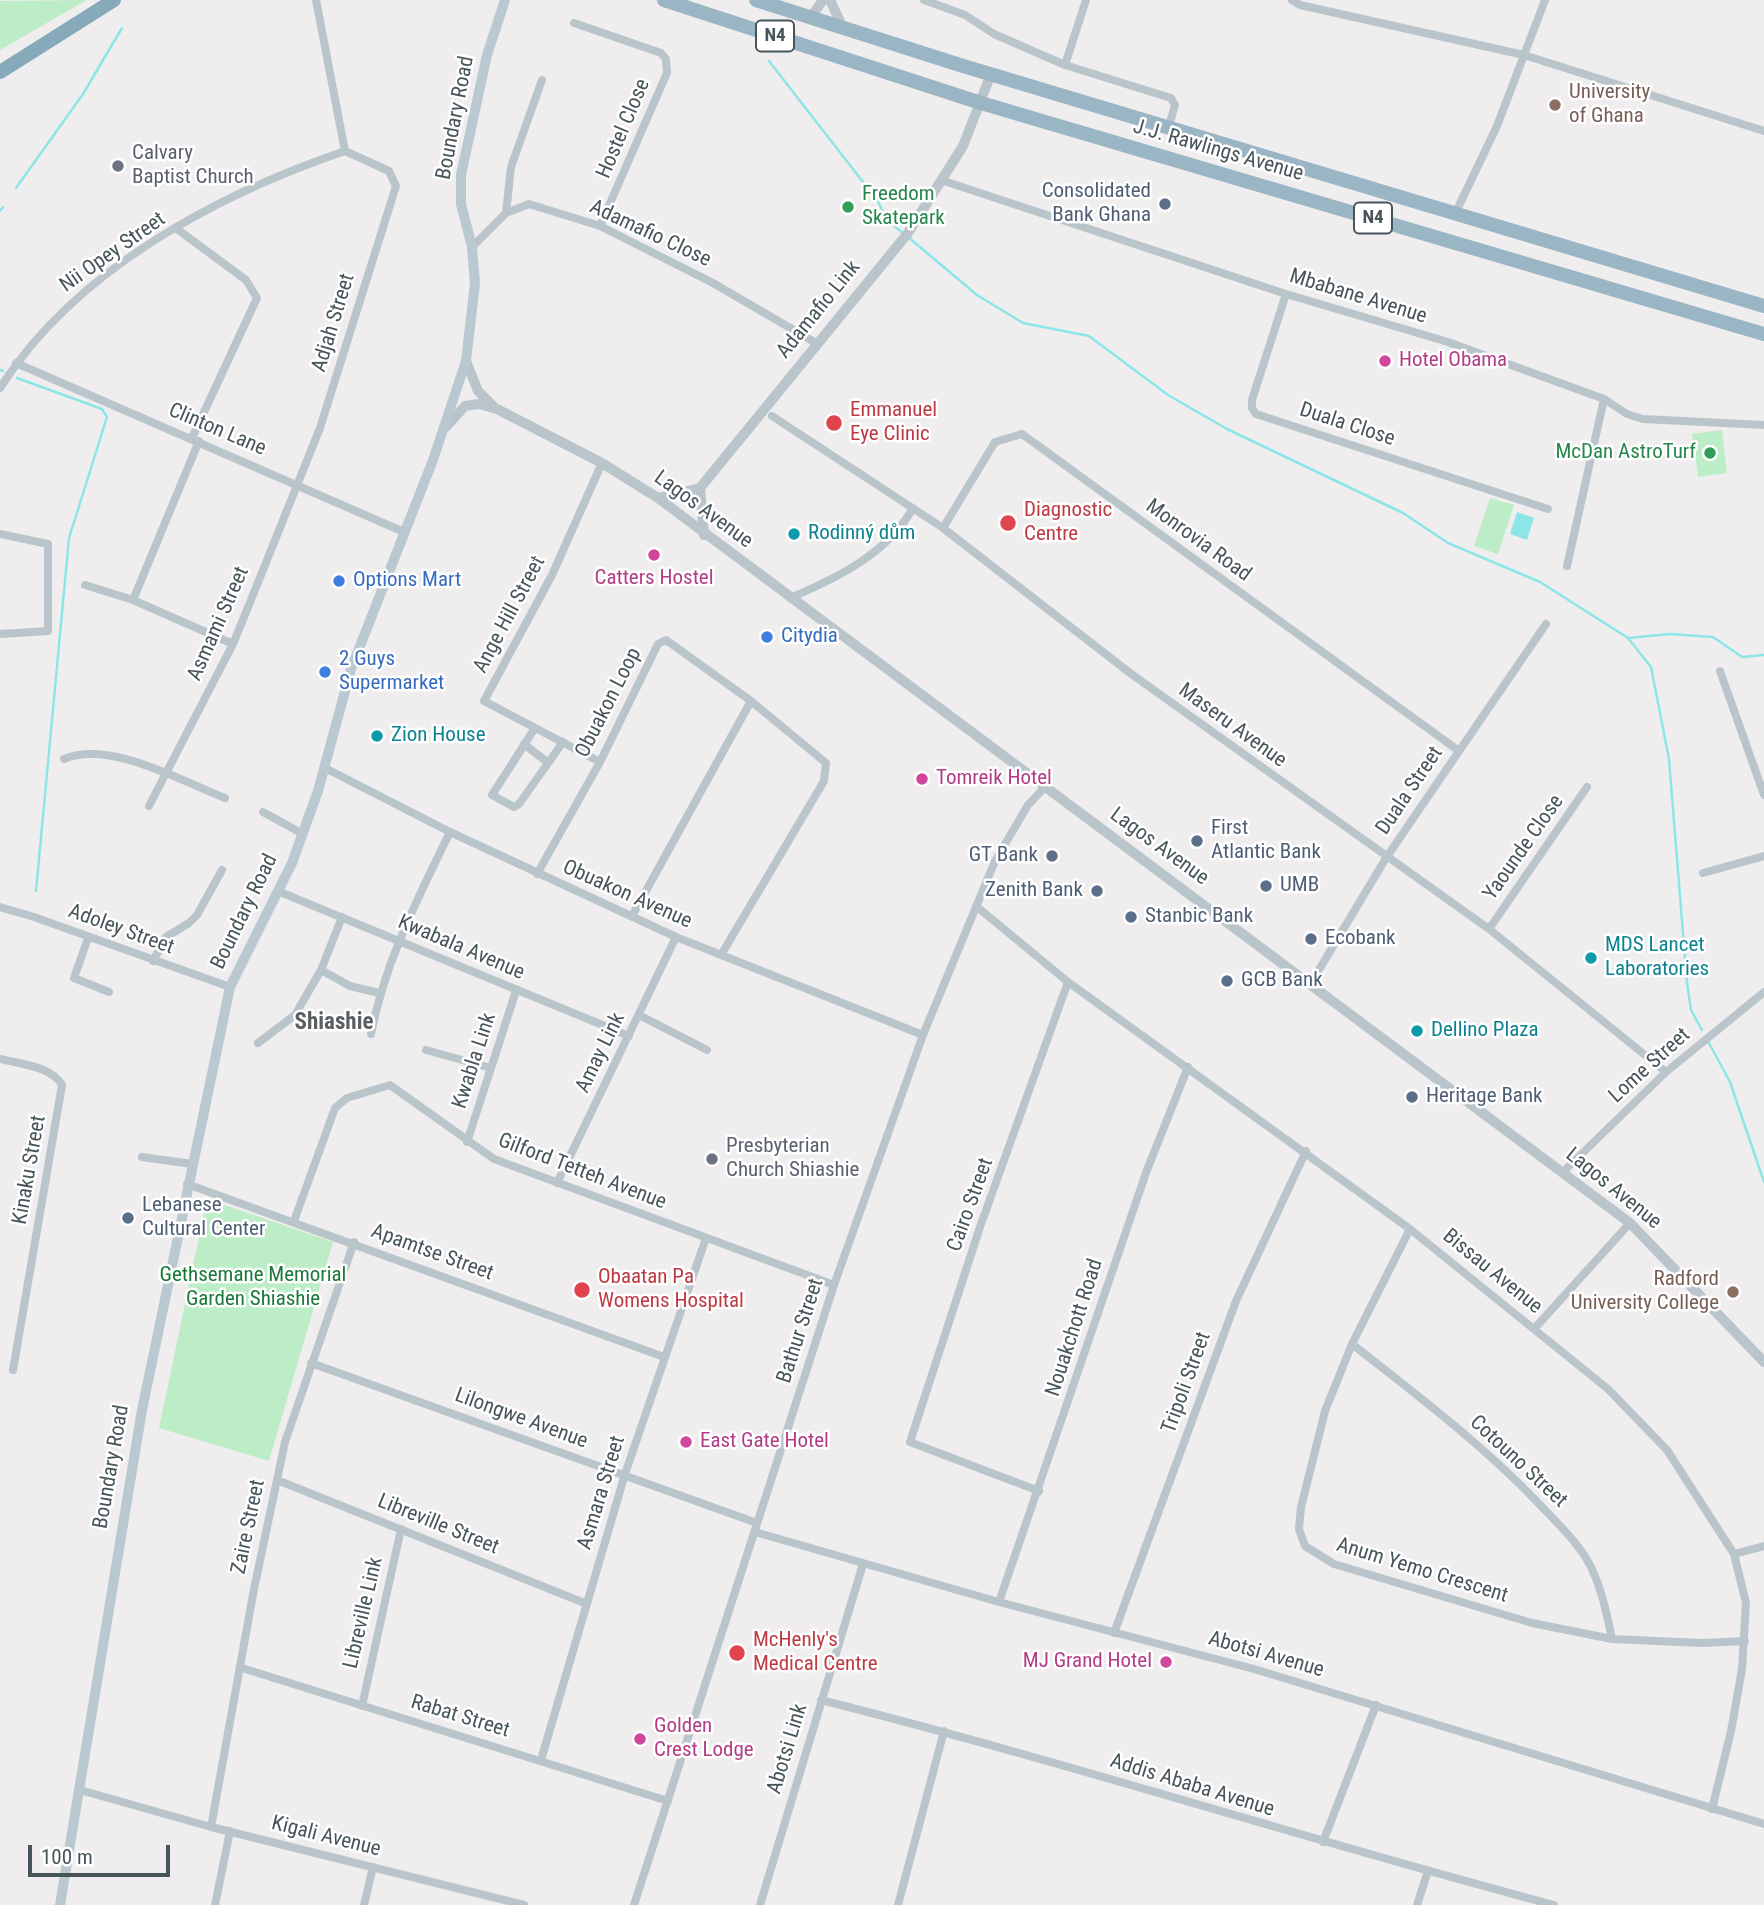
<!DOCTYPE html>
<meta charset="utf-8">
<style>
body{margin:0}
#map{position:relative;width:1764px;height:1905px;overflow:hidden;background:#f0edee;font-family:"Roboto Condensed",sans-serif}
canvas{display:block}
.scale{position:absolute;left:28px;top:1845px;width:142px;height:32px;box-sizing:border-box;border:4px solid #47555a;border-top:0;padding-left:9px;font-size:21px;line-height:24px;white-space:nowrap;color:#47555a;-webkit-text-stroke:5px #fff;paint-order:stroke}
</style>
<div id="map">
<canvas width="1764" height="1905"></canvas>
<div class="scale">100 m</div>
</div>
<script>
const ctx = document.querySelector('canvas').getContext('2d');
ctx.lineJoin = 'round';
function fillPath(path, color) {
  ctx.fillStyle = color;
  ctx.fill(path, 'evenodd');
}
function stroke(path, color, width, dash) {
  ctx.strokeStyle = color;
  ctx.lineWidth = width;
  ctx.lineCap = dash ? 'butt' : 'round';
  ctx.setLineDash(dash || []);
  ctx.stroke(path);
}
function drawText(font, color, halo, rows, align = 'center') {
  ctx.font = font + ' "Roboto Condensed",sans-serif';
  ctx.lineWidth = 5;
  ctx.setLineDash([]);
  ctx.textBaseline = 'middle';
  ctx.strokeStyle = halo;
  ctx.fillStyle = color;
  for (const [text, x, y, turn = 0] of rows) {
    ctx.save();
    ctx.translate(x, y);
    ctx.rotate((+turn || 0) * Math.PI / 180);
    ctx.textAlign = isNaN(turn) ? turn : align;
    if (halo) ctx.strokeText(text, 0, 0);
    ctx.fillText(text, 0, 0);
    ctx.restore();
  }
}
fillPath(new Path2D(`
 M87,0L0,50V1Z
 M1722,430L1727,473L1698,477L1692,434Z
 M1490,498L1514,505L1498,554L1474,546Z
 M207,1199L333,1242L269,1461L159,1428Z`), '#bdedc7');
fillPath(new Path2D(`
 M1517,512L1534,518L1527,540L1510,534Z`), '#8ce6e8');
stroke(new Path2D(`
 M769,61L877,200L888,221L903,233
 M16,188L83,94L122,28
 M0,211L3,207
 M908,237L977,295L1023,323L1089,336L1168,395L1227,429L1403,513L1448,543L1540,582L1628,638L1670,634L1713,637L1742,657L1764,655
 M0,370L3,371
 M17,378L102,409L107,417L69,538L36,891
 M1628,638L1651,667L1669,759L1687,983L1691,1010L1702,1030
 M1709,1043L1730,1082L1764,1182`), '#8ce6e8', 2.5);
stroke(new Path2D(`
 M316,0L345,151
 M924,0L965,15L994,34L1065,65L1171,98L1175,105L1169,126
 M1292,0L1300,5L1524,55L1764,131
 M574,23L661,53L666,59L667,73L600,226
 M1065,65L1086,0
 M944,181L1286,294L1448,342L1604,399L1627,414L1643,419L1764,425
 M506,213L511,167L542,80
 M1455,214L1497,126L1545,0
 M177,229L246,280L257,298L192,438
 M472,247L506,213L529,204L600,226L713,283L816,343
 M1286,294L1252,400V408L1256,414L1548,509
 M16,363L404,532
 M0,388C75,270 216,195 345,151L389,171L396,186L320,428L253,595L233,644L149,806
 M772,416L943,528L1130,673L1489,929L1666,1072
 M943,528L995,442L1022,434L1459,751
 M0,534L48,544V631L0,634
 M1567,566L1604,399
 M85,585L133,600L233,644
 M790,598C837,578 887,554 913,508
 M133,600L199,441
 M1720,671L1764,795
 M535,728L492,795L514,807L519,804L563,742
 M524,744L547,762
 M64,759C109,740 180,780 225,798
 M600,762L484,701L552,575L602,463
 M325,768L450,832L676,937L923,1035
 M263,812L303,834
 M1703,873L1764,856
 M537,874L600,762L658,644L666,640L751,701L826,763L824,781L721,955
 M280,892L629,1036
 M976,906L1068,982L1410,1229L1608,1389L1667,1450L1734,1554L1746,1603L1742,1669L1731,1731L1712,1809
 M0,907L34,917L230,987
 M632,916L751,701
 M1489,929L1587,787
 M88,938L74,978L109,992
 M153,961L166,937L189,923L197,915L222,870
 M321,970L350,986L379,993
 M1311,983L1386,858L1546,624
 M639,1015L707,1050
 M371,1034C385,961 418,898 450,832
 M258,1043L295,1015L321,970L342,917
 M426,1050L491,1068
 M0,1059C20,1064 51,1066 62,1085L13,1370
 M467,1142L516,991
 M142,1157L192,1164
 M1563,1172L1666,1072L1764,992
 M557,1183L676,937
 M187,1184L664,1357
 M294,1221L335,1108L347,1098L390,1085L494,1159L834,1285
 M1410,1229L1352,1344L1325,1411L1301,1507L1299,1529L1305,1546L1334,1564L1532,1623L1612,1639L1702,1643L1745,1641
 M1534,1329L1630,1223
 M1352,1344C1418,1396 1486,1447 1544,1509C1561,1527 1580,1545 1591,1567C1602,1590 1607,1615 1612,1639
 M311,1363L757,1523
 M277,1480L587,1604
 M1039,1491L910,1442L980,1227L1068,982
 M755,1532L999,1602L1254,1669L1764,1824
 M1734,1554L1764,1546
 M999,1602L1147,1170L1188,1067
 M1114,1633L1236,1301L1306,1151
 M242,1668L668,1801
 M821,1700C1067,1762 1308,1840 1554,1905
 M362,1706L401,1529
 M541,1760L625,1474L706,1238
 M80,1790L211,1827L524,1905
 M211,1827L254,1589L285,1442L354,1242
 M1323,1842L1376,1705
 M215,1905L230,1831
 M364,1905L373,1867
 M634,1905L834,1285L923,1035L995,861L1028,805L1045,787
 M760,1905L863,1564
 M898,1905L944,1731
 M1417,1905L1428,1871`), '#b9c5ca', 8);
stroke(new Path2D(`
 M830,0L842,26
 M811,17L823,0
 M466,361L478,391L494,407
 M446,427L465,406L479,404L497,409L602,463L658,498L1630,1223L1764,1362
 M700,488L704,535
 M658,498L700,488L908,233L963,146L991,74`), '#b9c5ca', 10);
stroke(new Path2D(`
 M60,1905L142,1410L230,987L292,863L318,791L351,669L433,460L466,361L475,283L472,247L461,204V175L487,55L505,0`), '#bac8cf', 10);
stroke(new Path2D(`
 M664,0L981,103L1764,334
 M756,0L960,65L1764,306`), '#9ab6c4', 14);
stroke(new Path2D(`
 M0,72L114,0`), '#87aabb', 14);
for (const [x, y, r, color] of [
 [1555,105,7,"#8d6e63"],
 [118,166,7,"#6b7280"],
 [1165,204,7,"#5c6f8a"],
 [848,207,7,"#2e9e5b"],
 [1385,361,7,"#d1479c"],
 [834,423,9,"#e0444e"],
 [1710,453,7,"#2e9e5b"],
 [1008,523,9,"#e0444e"],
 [794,534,7,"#0f9aa8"],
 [654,555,7,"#d1479c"],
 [339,581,7,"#3f7fe0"],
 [767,637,7,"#3f7fe0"],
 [325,672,7,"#3f7fe0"],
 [377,736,7,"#0f9aa8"],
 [922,779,7,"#d1479c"],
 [1197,841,7,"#5c6f8a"],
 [1052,856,7,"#5c6f8a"],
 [1266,886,7,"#5c6f8a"],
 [1097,891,7,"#5c6f8a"],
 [1131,917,7,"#5c6f8a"],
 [1311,939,7,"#5c6f8a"],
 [1591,958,7,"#0f9aa8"],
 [1227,981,7,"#5c6f8a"],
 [1417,1031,7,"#0f9aa8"],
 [1412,1097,7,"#5c6f8a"],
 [712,1159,7,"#6b7280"],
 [128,1218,7,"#5c6f8a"],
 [582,1290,9,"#e0444e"],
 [1733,1292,7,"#8d6e63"],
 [686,1442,7,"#d1479c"],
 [737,1653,9,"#e0444e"],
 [1166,1662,7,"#d1479c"],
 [640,1739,7,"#d1479c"]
]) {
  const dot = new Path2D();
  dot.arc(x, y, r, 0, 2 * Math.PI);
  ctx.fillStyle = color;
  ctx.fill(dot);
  stroke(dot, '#fff', 2.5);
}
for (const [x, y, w] of [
 [775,36,38],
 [1373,218,38]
]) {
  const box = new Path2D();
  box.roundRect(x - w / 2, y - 15.5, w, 31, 5);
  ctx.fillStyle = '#fff';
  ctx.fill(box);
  stroke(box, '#47555a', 2);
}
drawText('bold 19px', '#47555a', null, [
 ["N4",775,36],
 ["N4",1373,218]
]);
drawText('21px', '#785e54', '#fff', [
 ["University",1569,93],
 ["of Ghana",1569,117],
 ["Radford",1719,1280,"right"],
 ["University College",1719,1304,"right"]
], 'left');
drawText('21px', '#47555a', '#fff', [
 ["Boundary Road",456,118,-79],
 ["Hostel Close",624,129,-67],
 ["J.J. Rawlings Avenue",1218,151,16],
 ["Adamafio Close",650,234,25],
 ["Nii Opey Street",113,253,-35],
 ["Mbabane Avenue",1358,297,17],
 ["Adamafio Link",819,310,-51],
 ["Adjah Street",334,323,-73],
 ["Duala Close",1347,425,18],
 ["Clinton Lane",217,430,23],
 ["Lagos Avenue",703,510,36],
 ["Monrovia Road",1198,541,36],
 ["Ange Hill Street",510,615,-62],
 ["Asmami Street",219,624,-66],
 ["Obuakon Loop",609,703,-63],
 ["Maseru Avenue",1232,726,36],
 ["Duala Street",1410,791,-56],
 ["Lagos Avenue",1159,847,36],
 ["Yaounde Close",1524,848,-55],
 ["Obuakon Avenue",627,895,24],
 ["Boundary Road",245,912,-64],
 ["Adoley Street",121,930,20],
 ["Kwabala Avenue",461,948,23],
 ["Amay Link",601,1053,-64],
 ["Kwabla Link",475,1061,-72],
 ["Lome Street",1650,1066,-42],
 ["Kinaku Street",30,1170,-80],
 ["Gilford Tetteh Avenue",582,1172,21],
 ["Lagos Avenue",1613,1189,39],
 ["Cairo Street",971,1205,-70],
 ["Apamtse Street",432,1253,20],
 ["Bissau Avenue",1492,1272,39],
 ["Nouakchott Road",1075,1328,-72],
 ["Bathur Street",801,1331,-72],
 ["Tripoli Street",1187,1383,-70],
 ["Lilongwe Avenue",521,1419,20],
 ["Cotouno Street",1518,1462,43],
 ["Boundary Road",112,1467,-80],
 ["Asmara Street",602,1493,-73],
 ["Libreville Street",438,1525,22],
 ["Zaire Street",249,1527,-78],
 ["Anum Yemo Crescent",1422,1571,17],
 ["Libreville Link",364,1613,-77],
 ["Abotsi Avenue",1266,1655,16],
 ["Rabat Street",460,1717,17],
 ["Abotsi Link",788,1749,-73],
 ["Addis Ababa Avenue",1192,1786,17],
 ["Kigali Avenue",326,1837,14]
]);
drawText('21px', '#5b616d', '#fff', [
 ["Calvary",132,154],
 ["Baptist Church",132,178],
 ["Presbyterian",726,1147],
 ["Church Shiashie",726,1171]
], 'left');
drawText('21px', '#4e5e75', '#fff', [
 ["Consolidated",1151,192,"right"],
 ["Bank Ghana",1151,216,"right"],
 ["First",1211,829],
 ["Atlantic Bank",1211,853],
 ["GT Bank",1038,856,"right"],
 ["UMB",1280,886],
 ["Zenith Bank",1083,891,"right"],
 ["Stanbic Bank",1145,917],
 ["Ecobank",1325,939],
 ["GCB Bank",1241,981],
 ["Heritage Bank",1426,1097],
 ["Lebanese",142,1206],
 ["Cultural Center",142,1230]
], 'left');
drawText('21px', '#27864d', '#fff', [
 ["Freedom",862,195],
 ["Skatepark",862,219],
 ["McDan AstroTurf",1696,453,"right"]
], 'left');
drawText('21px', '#b23c85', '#fff', [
 ["Hotel Obama",1399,361],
 ["Catters Hostel",654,579,"center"],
 ["Tomreik Hotel",936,779],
 ["East Gate Hotel",700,1442],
 ["MJ Grand Hotel",1152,1662,"right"],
 ["Golden",654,1727],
 ["Crest Lodge",654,1751]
], 'left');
drawText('21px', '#be3a42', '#fff', [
 ["Emmanuel",850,411],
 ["Eye Clinic",850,435],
 ["Diagnostic",1024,511],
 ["Centre",1024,535],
 ["Obaatan Pa",598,1278],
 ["Womens Hospital",598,1302],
 ["McHenly's",753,1641],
 ["Medical Centre",753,1665]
], 'left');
drawText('21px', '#0d838f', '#fff', [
 ["Rodinný dům",808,534],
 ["Zion House",391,736],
 ["MDS Lancet",1605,946],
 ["Laboratories",1605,970],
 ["Dellino Plaza",1431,1031]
], 'left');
drawText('21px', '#366cbe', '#fff', [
 ["Options Mart",353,581],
 ["Citydia",781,637],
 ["2 Guys",339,660],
 ["Supermarket",339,684]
], 'left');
drawText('21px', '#1a7838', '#fff', [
 ["Gethsemane Memorial",253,1276],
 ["Garden Shiashie",253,1300]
]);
drawText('bold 23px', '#5a5f62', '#fff', [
 ["Shiashie",334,1023]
]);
</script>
